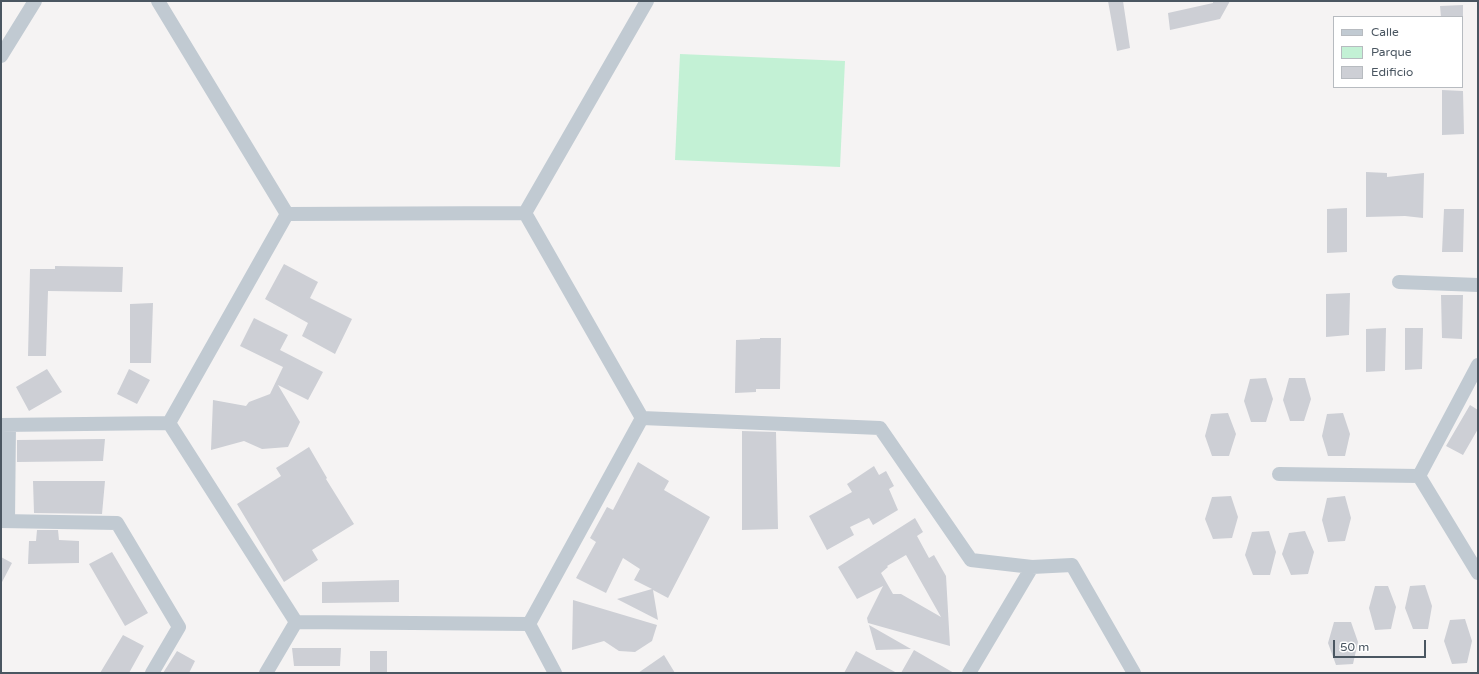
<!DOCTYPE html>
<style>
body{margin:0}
#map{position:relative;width:1479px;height:674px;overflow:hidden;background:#f5f3f3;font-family:"Varela Round",sans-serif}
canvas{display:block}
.frame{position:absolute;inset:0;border:2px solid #4a5661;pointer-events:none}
.legend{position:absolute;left:1333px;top:16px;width:130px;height:72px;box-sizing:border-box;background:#fff;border:1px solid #b7bbc0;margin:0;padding:5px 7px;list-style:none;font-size:12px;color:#4a5661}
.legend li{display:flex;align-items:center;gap:8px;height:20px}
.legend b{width:20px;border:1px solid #b7bbc0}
.scale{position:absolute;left:1333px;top:640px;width:93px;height:18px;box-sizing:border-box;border:2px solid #4a5661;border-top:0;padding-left:5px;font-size:12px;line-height:14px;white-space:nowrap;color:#4a5661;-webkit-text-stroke:3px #fff;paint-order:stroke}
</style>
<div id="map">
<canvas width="1479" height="674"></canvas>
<div class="frame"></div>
<ul class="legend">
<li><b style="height:5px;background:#c1cad2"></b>Calle</li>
<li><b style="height:11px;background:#c3f1d5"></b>Parque</li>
<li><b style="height:11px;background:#cdcfd5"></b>Edificio</li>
</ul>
<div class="scale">50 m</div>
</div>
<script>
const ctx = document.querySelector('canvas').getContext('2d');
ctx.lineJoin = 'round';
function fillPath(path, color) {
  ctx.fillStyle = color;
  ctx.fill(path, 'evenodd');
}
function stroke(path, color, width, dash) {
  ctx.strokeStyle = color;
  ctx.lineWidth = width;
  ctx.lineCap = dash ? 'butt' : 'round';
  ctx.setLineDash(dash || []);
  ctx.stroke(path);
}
fillPath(new Path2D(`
 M680,54L845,61L840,167L675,160Z`), '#c3f1d5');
fillPath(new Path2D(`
 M1108,1H1123L1130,48L1117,51Z
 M1213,1H1230L1220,19L1170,30L1168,13L1213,3Z
 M1463,5V17H1441L1440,6Z
 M1442,90L1463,91L1464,134L1442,135Z
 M1366,172L1387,173V177L1424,173L1423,218L1405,216L1366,217Z
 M1347,208V252L1327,253V209Z
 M1444,209H1464L1463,252H1442Z
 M284,264L318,282L310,298L352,319L335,354L302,336L308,323L265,299Z
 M55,266L123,267L122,292L48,291L46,356H28L30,269H55Z
 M1350,293L1349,335L1326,337V294Z
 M1441,295H1463L1462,339L1442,338Z
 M153,303L151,363H130V304Z
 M254,318L288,335L280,350L323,372L308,400L278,385L300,422L288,447L262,449L244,441L211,450L213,400L246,406L249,402L270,394L283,367L240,346Z
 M1386,328L1385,371L1366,372V329Z
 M1405,328H1423L1422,369L1405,370Z
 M760,338H781L780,389H756V392L735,393L736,340L760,339Z
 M47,369L62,392L29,411L16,387Z
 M129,369L150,380L137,404L117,394Z
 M1266,378L1273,399L1266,422H1251L1244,401L1250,379Z
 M1289,378H1305L1311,399L1304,421H1290L1283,400Z
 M1470,405L1478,410V429L1463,455L1446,446Z
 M1228,413L1236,434L1229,456H1212L1205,436L1211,414Z
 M1343,413L1350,434L1345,456H1328L1322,436L1327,414Z
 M742,431L776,432L778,529L742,530Z
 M105,439L103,461L17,462V440Z
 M309,447L327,478L326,479L354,524L312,550L318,560L284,582L237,504L281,476L276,468Z
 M638,462L669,481L664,490L710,517L668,598L653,590L658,620L617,599L652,589L634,580L640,569L623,558L606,593L576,578L596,542L590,538L607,507L613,510Z
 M874,466L879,475L886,471L894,486L889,489L898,510L873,525L869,518L850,527L854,535L827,550L809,516L852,492L847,484Z
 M33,481H105L102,514L34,513Z
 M1231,496L1238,517L1232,538L1213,539L1205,519L1212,497Z
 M1345,496L1351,518L1345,541L1328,542L1322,520L1327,498Z
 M915,518L923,532L917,536L929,558L934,555L946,576L950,646L868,623L867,618L883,586L857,599L838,567ZM906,555L941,617L901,594H893L881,573L888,567L887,566Z
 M37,530H58L59,540L79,541V563L28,564L29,541H36Z
 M1269,531L1276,552L1270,575H1253L1245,555L1252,532Z
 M1305,531L1314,552L1308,574L1291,575L1282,554L1289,533Z
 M112,552L148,613L125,626L89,564Z
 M1,557L12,563L1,584Z
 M399,580V602L322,603V582Z
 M1425,585L1432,606L1428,629H1413L1405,608L1410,586Z
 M1375,586H1388L1396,607L1391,629L1375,630L1369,608Z
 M573,600L657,625L652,641L635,652L619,651L604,641L572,650Z
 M1465,619L1472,641L1467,663L1452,664L1444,641L1450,620Z
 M1334,622H1351L1358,642L1353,664L1336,665L1328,643Z
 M869,625L911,649L876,650Z
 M123,635L144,646L129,673H100Z
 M292,648H341L340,666H294Z
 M914,650L954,673H901Z
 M177,651L195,661L189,673H163Z
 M370,651H387V673H370Z
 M856,651L897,673H844Z
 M664,655L675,673H638Z`), '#cdcfd5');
stroke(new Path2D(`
 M158,1L287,214
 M1,56L35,1
 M525,213L642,418L529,624L555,673
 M287,214L525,213L647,1
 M1399,282L1478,285
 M1478,365L1419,476L1478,573
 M642,418L880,428L971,560L1032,567L1072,565L1134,673
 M169,423L296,622L529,624
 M1,425L169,423L287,214
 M1279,474L1419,476
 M1,521L117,523L179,627L152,673
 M8,521L9,425
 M266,673L296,622
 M969,673L1032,567`), '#c1cad2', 14);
</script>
